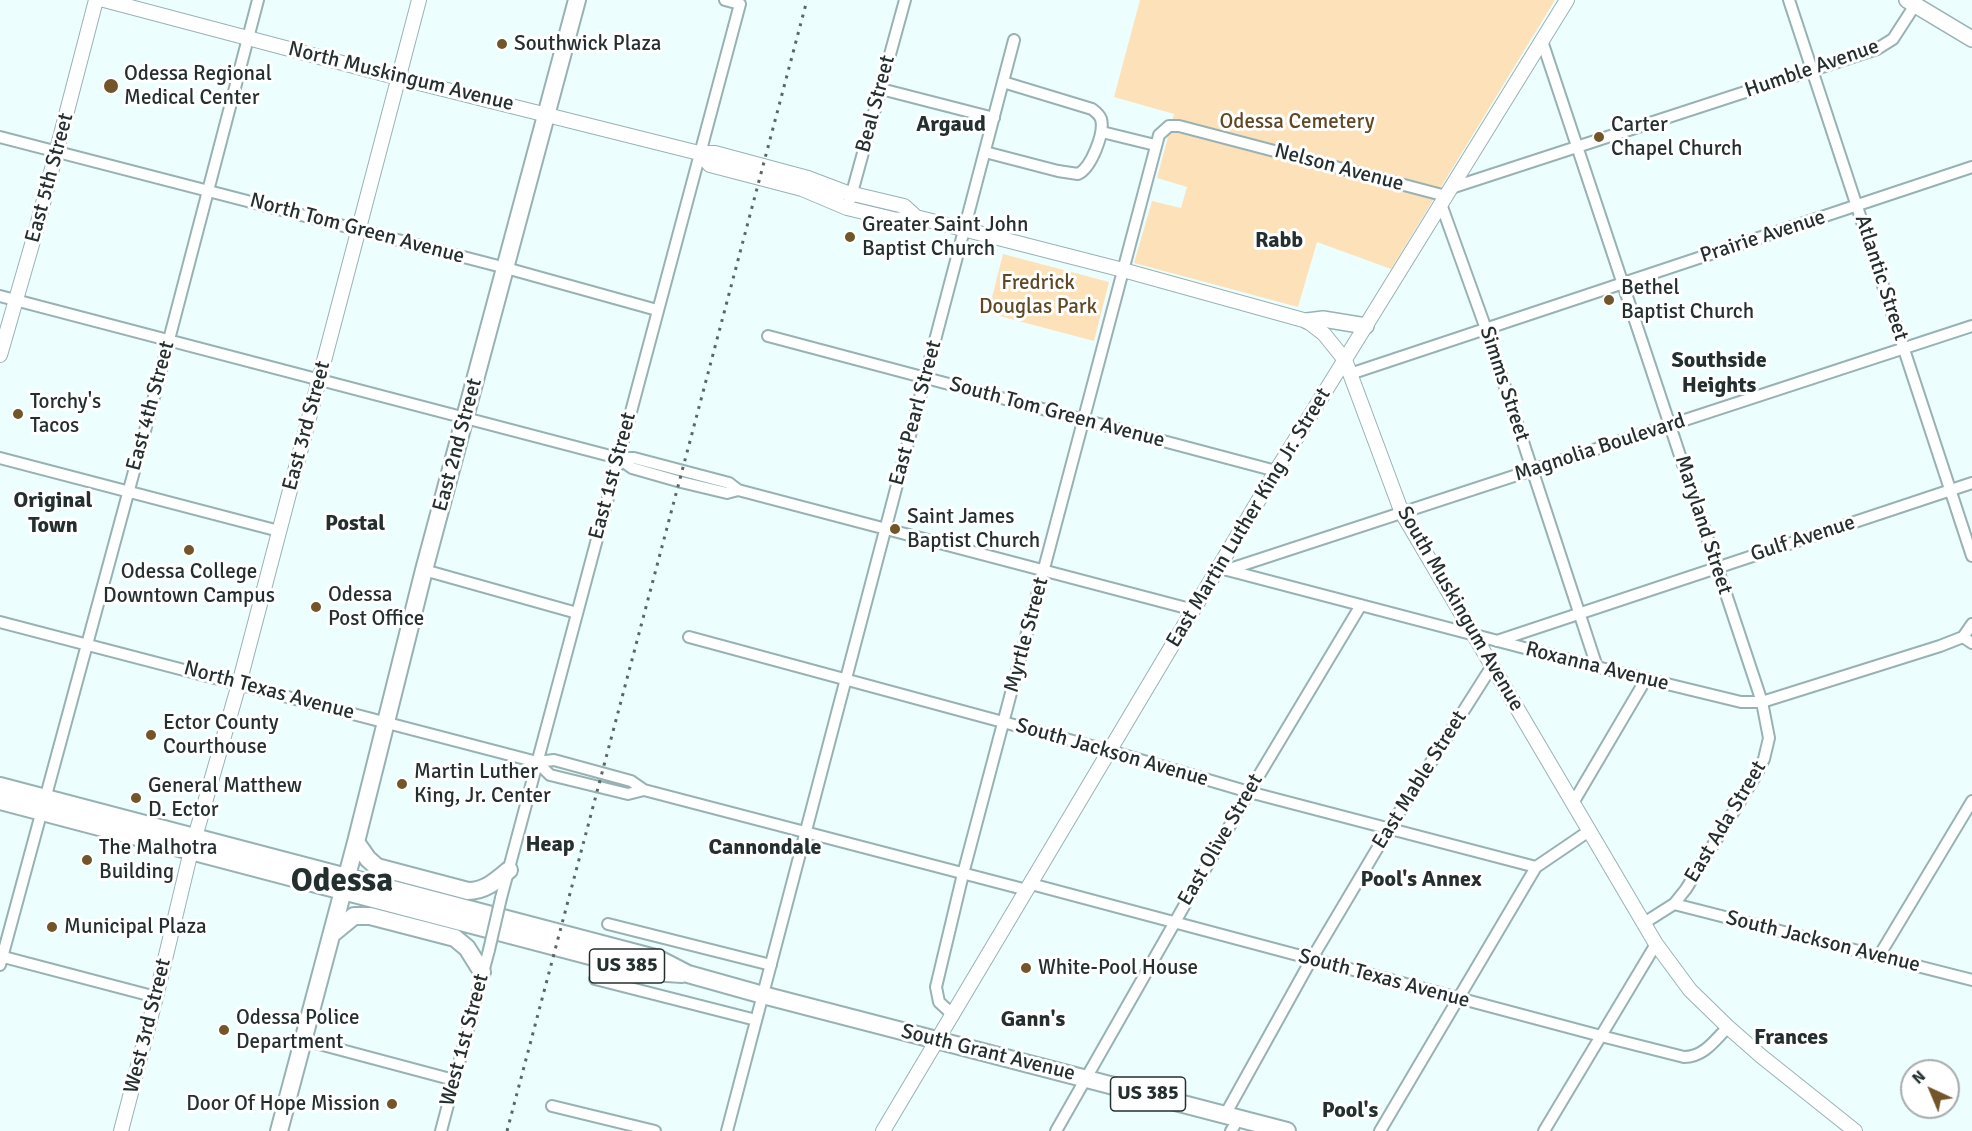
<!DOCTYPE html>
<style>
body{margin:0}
#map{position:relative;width:1972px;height:1131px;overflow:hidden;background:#edfefe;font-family:Signika,sans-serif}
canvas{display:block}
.north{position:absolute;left:1900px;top:1059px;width:60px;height:60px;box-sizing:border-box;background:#fff;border:2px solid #a7acac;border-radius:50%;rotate:316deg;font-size:16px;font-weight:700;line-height:24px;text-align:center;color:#242f2f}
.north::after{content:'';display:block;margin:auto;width:21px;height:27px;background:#725629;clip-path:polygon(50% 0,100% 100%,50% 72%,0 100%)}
</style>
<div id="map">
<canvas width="1972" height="1131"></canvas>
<div class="north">N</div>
</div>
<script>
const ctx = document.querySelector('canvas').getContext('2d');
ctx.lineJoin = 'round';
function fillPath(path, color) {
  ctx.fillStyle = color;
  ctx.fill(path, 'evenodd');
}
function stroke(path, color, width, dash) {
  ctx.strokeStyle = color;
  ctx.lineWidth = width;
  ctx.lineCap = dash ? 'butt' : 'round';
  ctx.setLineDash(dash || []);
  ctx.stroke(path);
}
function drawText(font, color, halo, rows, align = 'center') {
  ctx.font = font + ' Signika,sans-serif';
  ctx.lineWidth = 6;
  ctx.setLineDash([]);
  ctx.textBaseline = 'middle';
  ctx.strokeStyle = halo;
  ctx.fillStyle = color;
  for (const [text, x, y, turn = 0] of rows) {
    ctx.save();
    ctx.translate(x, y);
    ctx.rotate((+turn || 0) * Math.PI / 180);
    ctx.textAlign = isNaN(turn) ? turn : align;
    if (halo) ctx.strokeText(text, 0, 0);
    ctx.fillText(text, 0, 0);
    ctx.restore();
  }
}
fillPath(new Path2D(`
 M1140,0H1555L1391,269L1317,242L1298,307L1134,263L1152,201L1181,208L1187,187L1157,178L1174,114L1114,97Z
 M1003,254L1109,282L1094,341L988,313Z`), '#fde2b9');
const minor = new Path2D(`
 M1789,0L1972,556
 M1542,41L1762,702L1769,738L1764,759L1756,775L1686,889L1674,904L1644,923
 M881,89L994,118
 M1102,132L1155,145
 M0,137L506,268L657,310
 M985,152L1058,171L1078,174C1091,168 1105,133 1101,119C1099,114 1096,112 1092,109L1003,82
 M1451,188L1877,49L1893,39L1915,5
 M850,200L905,0
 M1441,204L1486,329L1597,667
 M0,296L618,458H634L729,483L738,490L1194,610
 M768,336L1276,471
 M1350,374L1972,167
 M0,458L279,531
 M618,458L632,468L681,482L727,493L738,490
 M424,570L577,613
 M1227,570L1972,326
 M1227,570L1597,667L1741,702H1762L1940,646L1963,637L1972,643
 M0,622L537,762L554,760L631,781L644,790L1027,890
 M689,637L1110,751L1249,792L1536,867
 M1963,637L1972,624
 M1497,641L1972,483
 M537,762L550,775L628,794L644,790
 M1573,803L1646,679
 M1031,884L1601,1036L1684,1057C1704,1057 1715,1040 1728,1027
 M501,898L740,4L725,0
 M1674,904L1972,980
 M608,924L771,965
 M0,956L156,997
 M1879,956L1972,801
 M0,965L149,416L258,0
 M595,979L756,1020
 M953,1015L939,1002L936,987L963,874L1159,135L1169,126H1179L1446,196
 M304,1040L454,1080
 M552,1106L655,1131
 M1225,1115L1311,960L1390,827L1492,666
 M441,1131L489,950
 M727,1131L1014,40
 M1056,1131L1249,792L1361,605
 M1231,1131L1239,1118
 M1380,1131L1536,867L1589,831
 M1544,1131L1656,944`);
const tertiary = new Path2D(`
 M104,0L399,78L699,153H715L808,178L845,192L904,206L916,217
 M699,153L710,165L802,189L847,208L897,220L916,217L1123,270L1307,321L1324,334L1345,360L1402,513L1656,944L1690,990L1728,1027L1761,1056L1855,1131
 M0,355L35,234L96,0
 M121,1131L156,997L191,851L239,684L419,0
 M883,1131L1276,471L1567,0`);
const secondary = new Path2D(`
 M1907,0L1972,39
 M1307,321L1323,319L1366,326`);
const primary = new Path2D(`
 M0,786L659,959L688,974L763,995L1287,1131
 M0,801L651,972L682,974
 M356,842L368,859L377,867L468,891C485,891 496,881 509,870
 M332,934L354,916H370L455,938L467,948L482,972
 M279,1131L356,842L424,570L577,0`);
stroke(minor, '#98b2b3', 14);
stroke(tertiary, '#98b2b3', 16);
stroke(secondary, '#98b2b3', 18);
stroke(primary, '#98b2b3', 20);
stroke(minor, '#fff', 10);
stroke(tertiary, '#fff', 14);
stroke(secondary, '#fff', 15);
stroke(primary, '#fff', 16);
stroke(new Path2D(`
 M507,1131L807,0`), '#5a6767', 3, [3, 6]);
const minorBridge = new Path2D(`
 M489,950L501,898`);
stroke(minorBridge, '#98b2b3', 14, []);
stroke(minorBridge, '#fff', 10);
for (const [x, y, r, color] of [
 [502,44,6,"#725629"],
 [111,86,8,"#725629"],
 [1599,137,6,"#725629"],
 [850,237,6,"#725629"],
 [1609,300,6,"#725629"],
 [18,414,6,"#725629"],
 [895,529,6,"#725629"],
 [189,550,6,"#725629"],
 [316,607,6,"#725629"],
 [151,735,6,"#725629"],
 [402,784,6,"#725629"],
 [136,798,6,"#725629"],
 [87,860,6,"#725629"],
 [52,927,6,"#725629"],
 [1026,968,6,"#725629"],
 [224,1030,6,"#725629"],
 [392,1104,6,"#725629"]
]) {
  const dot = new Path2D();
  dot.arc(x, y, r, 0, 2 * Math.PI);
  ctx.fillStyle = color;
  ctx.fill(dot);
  stroke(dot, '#fff', 2);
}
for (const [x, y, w] of [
 [627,966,75],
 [1148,1094,75]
]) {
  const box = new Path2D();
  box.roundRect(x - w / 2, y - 17, w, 34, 4.5);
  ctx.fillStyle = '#fff';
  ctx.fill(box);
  stroke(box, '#242f2f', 1.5);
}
drawText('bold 20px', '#242f2f', null, [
 ["US 385",627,966],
 ["US 385",1148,1094]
]);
drawText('21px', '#242f2f', '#fff', [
 ["Southwick Plaza",514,44],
 ["Odessa Regional",124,74],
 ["Medical Center",124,98],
 ["Carter",1611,125],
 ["Chapel Church",1611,149],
 ["Greater Saint John",862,225],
 ["Baptist Church",862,249],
 ["Bethel",1621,288],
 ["Baptist Church",1621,312],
 ["Torchy's",30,402],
 ["Tacos",30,426],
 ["Saint James",907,517],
 ["Baptist Church",907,541],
 ["Odessa College",189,572,"center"],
 ["Downtown Campus",189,596,"center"],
 ["Odessa",328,595],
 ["Post Office",328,619],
 ["Ector County",163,723],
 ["Courthouse",163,747],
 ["Martin Luther",414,772],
 ["King, Jr. Center",414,796],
 ["General Matthew",148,786],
 ["D. Ector",148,810],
 ["The Malhotra",99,848],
 ["Building",99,872],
 ["Municipal Plaza",64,927],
 ["White-Pool House",1038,968],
 ["Odessa Police",236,1018],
 ["Department",236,1042],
 ["Door Of Hope Mission",380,1104,"right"]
], 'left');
drawText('21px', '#242f2f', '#fff', [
 ["Humble Avenue",1812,69,-19],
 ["North Muskingum Avenue",401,77,14],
 ["Beal Street",876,104,-75],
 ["Nelson Avenue",1339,168,15],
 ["East 5th Street",50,178,-75],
 ["North Tom Green Avenue",357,229,15],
 ["Prairie Avenue",1763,237,-18],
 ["Atlantic Street",1881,278,72],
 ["Simms Street",1504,384,72],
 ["East 4th Street",151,406,-75],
 ["East Pearl Street",916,413,-75],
 ["South Tom Green Avenue",1057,413,15],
 ["East 3rd Street",307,426,-75],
 ["East 2nd Street",458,445,-75],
 ["Magnolia Boulevard",1600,448,-18],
 ["East 1st Street",613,476,-75],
 ["East Martin Luther King Jr. Street",1249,518,-59],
 ["Maryland Street",1703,525,72],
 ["Gulf Avenue",1803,539,-18],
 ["South Muskingum Avenue",1460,609,60],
 ["Myrtle Street",1027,635,-75],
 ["Roxanna Avenue",1597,667,14],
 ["North Texas Avenue",269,691,15],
 ["South Jackson Avenue",1112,753,16],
 ["East Mable Street",1420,780,-58],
 ["East Ada Street",1726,822,-59],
 ["East Olive Street",1221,840,-60],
 ["South Jackson Avenue",1823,942,14],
 ["South Texas Avenue",1384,979,15],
 ["West 3rd Street",148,1026,-76],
 ["West 1st Street",465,1040,-75],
 ["South Grant Avenue",988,1053,14]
]);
drawText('21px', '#5f4823', '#fff', [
 ["Odessa Cemetery",1297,122],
 ["Fredrick",1038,283],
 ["Douglas Park",1038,307]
]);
drawText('bold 22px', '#242f2f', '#fff', [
 ["Argaud",951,125],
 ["Rabb",1279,241],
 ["Southside",1719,361],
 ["Heights",1719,386],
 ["Original",53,501],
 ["Town",53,526],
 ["Postal",355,524],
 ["Heap",550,845],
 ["Cannondale",765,848],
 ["Pool's Annex",1421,880],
 ["Gann's",1033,1020],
 ["Frances",1791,1038],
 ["Pool's",1350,1111]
]);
drawText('bold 33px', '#242f2f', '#fff', [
 ["Odessa",342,882]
]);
</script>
